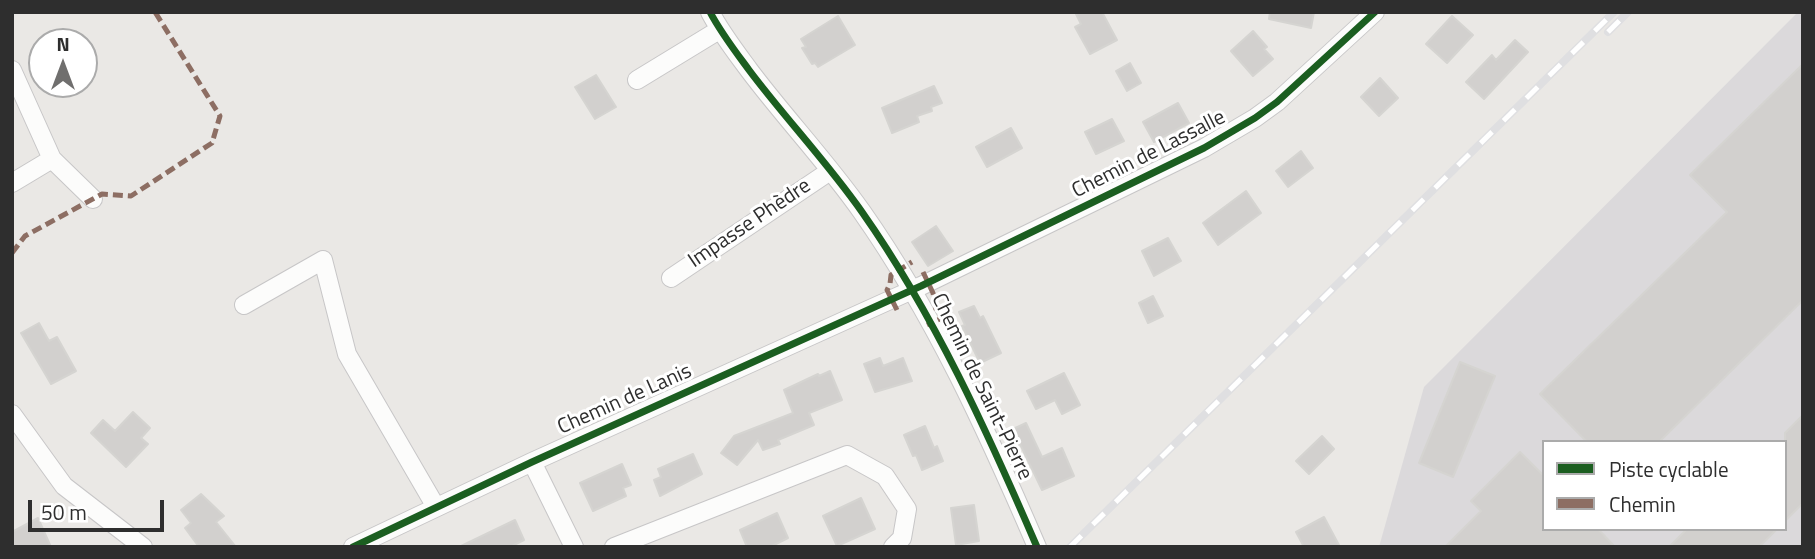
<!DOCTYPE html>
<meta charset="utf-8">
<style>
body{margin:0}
#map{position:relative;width:1815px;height:559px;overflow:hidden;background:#eae8e5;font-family:"Titillium Web",sans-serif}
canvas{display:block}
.frame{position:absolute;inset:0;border:14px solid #2e2e2e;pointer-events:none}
.legend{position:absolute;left:1542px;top:440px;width:245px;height:91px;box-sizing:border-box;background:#fff;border:2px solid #ababab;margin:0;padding:9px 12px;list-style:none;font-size:21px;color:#2e2e2e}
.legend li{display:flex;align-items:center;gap:14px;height:35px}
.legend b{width:35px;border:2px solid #ababab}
.north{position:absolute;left:28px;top:28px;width:70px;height:70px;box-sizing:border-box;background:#fff;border:2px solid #ababab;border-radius:50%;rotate:0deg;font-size:19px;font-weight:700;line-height:28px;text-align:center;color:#2e2e2e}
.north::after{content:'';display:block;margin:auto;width:24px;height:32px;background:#706f6e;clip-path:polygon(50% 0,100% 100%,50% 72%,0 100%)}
.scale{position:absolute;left:28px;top:500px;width:136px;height:32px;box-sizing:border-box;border:4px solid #2e2e2e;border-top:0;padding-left:9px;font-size:21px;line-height:24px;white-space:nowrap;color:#2e2e2e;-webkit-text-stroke:5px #fff;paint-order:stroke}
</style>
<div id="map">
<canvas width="1815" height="559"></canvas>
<div class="frame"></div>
<ul class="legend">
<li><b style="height:9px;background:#1b5e20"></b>Piste cyclable</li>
<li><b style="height:9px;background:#8d6e63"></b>Chemin</li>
</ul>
<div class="north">N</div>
<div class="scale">50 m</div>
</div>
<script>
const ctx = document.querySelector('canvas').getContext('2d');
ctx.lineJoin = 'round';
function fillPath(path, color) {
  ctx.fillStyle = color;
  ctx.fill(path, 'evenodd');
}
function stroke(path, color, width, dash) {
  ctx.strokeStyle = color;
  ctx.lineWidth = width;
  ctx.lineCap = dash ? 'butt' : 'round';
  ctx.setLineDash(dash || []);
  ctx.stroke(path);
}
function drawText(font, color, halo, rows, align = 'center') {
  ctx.font = font + ' "Titillium Web",sans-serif';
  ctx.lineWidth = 6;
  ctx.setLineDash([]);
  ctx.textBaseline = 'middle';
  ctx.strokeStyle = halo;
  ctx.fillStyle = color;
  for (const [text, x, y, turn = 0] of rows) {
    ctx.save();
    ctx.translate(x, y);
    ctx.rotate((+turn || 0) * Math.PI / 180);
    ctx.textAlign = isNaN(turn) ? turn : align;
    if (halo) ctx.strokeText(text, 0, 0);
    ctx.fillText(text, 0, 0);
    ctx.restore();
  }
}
fillPath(new Path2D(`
 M1798,12H1803V547H1379L1424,387ZM1544,442H1785V529H1544Z`), '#dbd9db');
const building = new Path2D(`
 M1075,12H1102L1117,40L1090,54L1075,27L1081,24Z
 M1270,12H1314L1311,28L1269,19Z
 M838,16L855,45L818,67L815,63L812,64L802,48L806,47L801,39Z
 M1452,16L1473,35L1447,63L1426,44Z
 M1253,31L1267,47L1264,49L1273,59L1253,76L1231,51Z
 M1515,40L1528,52L1484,99L1466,82L1492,55L1496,60Z
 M1130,63L1141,83L1127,91L1116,71Z
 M1803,64V300L1659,442H1587L1540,394L1727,212L1690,175Z
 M596,75L616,107L595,119L575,87Z
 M1380,78L1398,98L1379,116L1361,97Z
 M934,86L942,103L931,107L932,111L917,116L919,122L892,133L882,108Z
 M1178,103L1189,123L1154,142L1143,122Z
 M1112,119L1124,141L1096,154L1085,132Z
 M1011,128L1022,148L987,167L976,147Z
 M1301,151L1313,168L1288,187L1276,171Z
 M1246,191L1261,213L1218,245L1203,223Z
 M936,226L953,251L928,266L912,242Z
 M1168,238L1181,261L1154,276L1142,251Z
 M1153,296L1163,316L1148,323L1139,303Z
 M974,306L980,318L983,316L1001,353L980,363L962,326L965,325L959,312Z
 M39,323L49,341L57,337L76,371L51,384L21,333Z
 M880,358L883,366L903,358L912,381L875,392L864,364Z
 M1460,362L1495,376L1453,477L1419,463Z
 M830,371L842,400L809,413L814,425L778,440L780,444L763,450L758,440L737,465L721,453L734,436L793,413L784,390L818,374L819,376Z
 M1064,373L1080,405L1062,414L1055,400L1036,409L1027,391Z
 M133,412L150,428L141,438L148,444L126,467L91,433L103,420L115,431Z
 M1803,415V503L1785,521V433Z
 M1026,423L1042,457L1062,448L1074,476L1042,490L1020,444L1018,445L1011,430Z
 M925,426L934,448L937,446L943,461L922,470L916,455L913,456L904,435Z
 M1322,436L1334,449L1309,474L1296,461Z
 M1520,452L1544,476V529H1598L1615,547H1445L1481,511L1471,501Z
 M693,454L702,474L660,496L654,480L661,477L658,469Z
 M622,464L631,485L623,488L626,496L593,511L580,483Z
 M201,494L224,516L216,522L236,547H199L185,528L191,523L181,510Z
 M861,498L875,529L837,546L823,516Z
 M974,505L979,541L956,545L951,508Z
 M777,513L788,538L770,547H747L740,530Z
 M1324,517L1340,547H1304L1296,532Z
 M38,518L51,547H12V532Z
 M515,520L524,540L510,547H459Z
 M1687,529H1777L1759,547H1669Z`);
fillPath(building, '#d2d0ce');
stroke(building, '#d5d4d1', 2);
const minor = new Path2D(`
 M710,12C721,33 735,51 749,70C785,118 827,162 862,212C935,316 987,431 1037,547
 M12,70L52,159L93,199
 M637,80L719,30
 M12,183L52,159
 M671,278L830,171
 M244,305L323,260L347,354L436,507
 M12,414L64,486L143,547
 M532,462L574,547
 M353,547L532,462L921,286L1204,148L1255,118L1277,102L1375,12
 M614,547L847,455L885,476L907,509L902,538L893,547`);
stroke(minor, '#c7c6c7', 20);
stroke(minor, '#fcfcfb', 18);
const rail = new Path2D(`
 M1608,32L1628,12
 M1070,547L1614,12`);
stroke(rail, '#dfdfe1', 8);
stroke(rail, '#fff', 5, [16]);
stroke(new Path2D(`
 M12,253L25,236L102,194L131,196L212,143L220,116L155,12
 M923,272L933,293L936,309L942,318L927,325
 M897,310L887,290L890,284L891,275L912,262`), '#8d6e63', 5, [10, 5]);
stroke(new Path2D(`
 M710,12C721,33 735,51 749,70C785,118 827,162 862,212C935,316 987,431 1037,547
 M353,547L532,462L921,286L1204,148L1255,118L1277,102L1375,12`), '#1b5e20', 7);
drawText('21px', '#2e2e2e', '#fff', [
 ["Chemin de Lassalle",1149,155,-27],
 ["Impasse Phèdre",750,224,-34],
 ["Chemin de Saint-Pierre",981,387,64],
 ["Chemin de Lanis",625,400,-24]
]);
</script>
